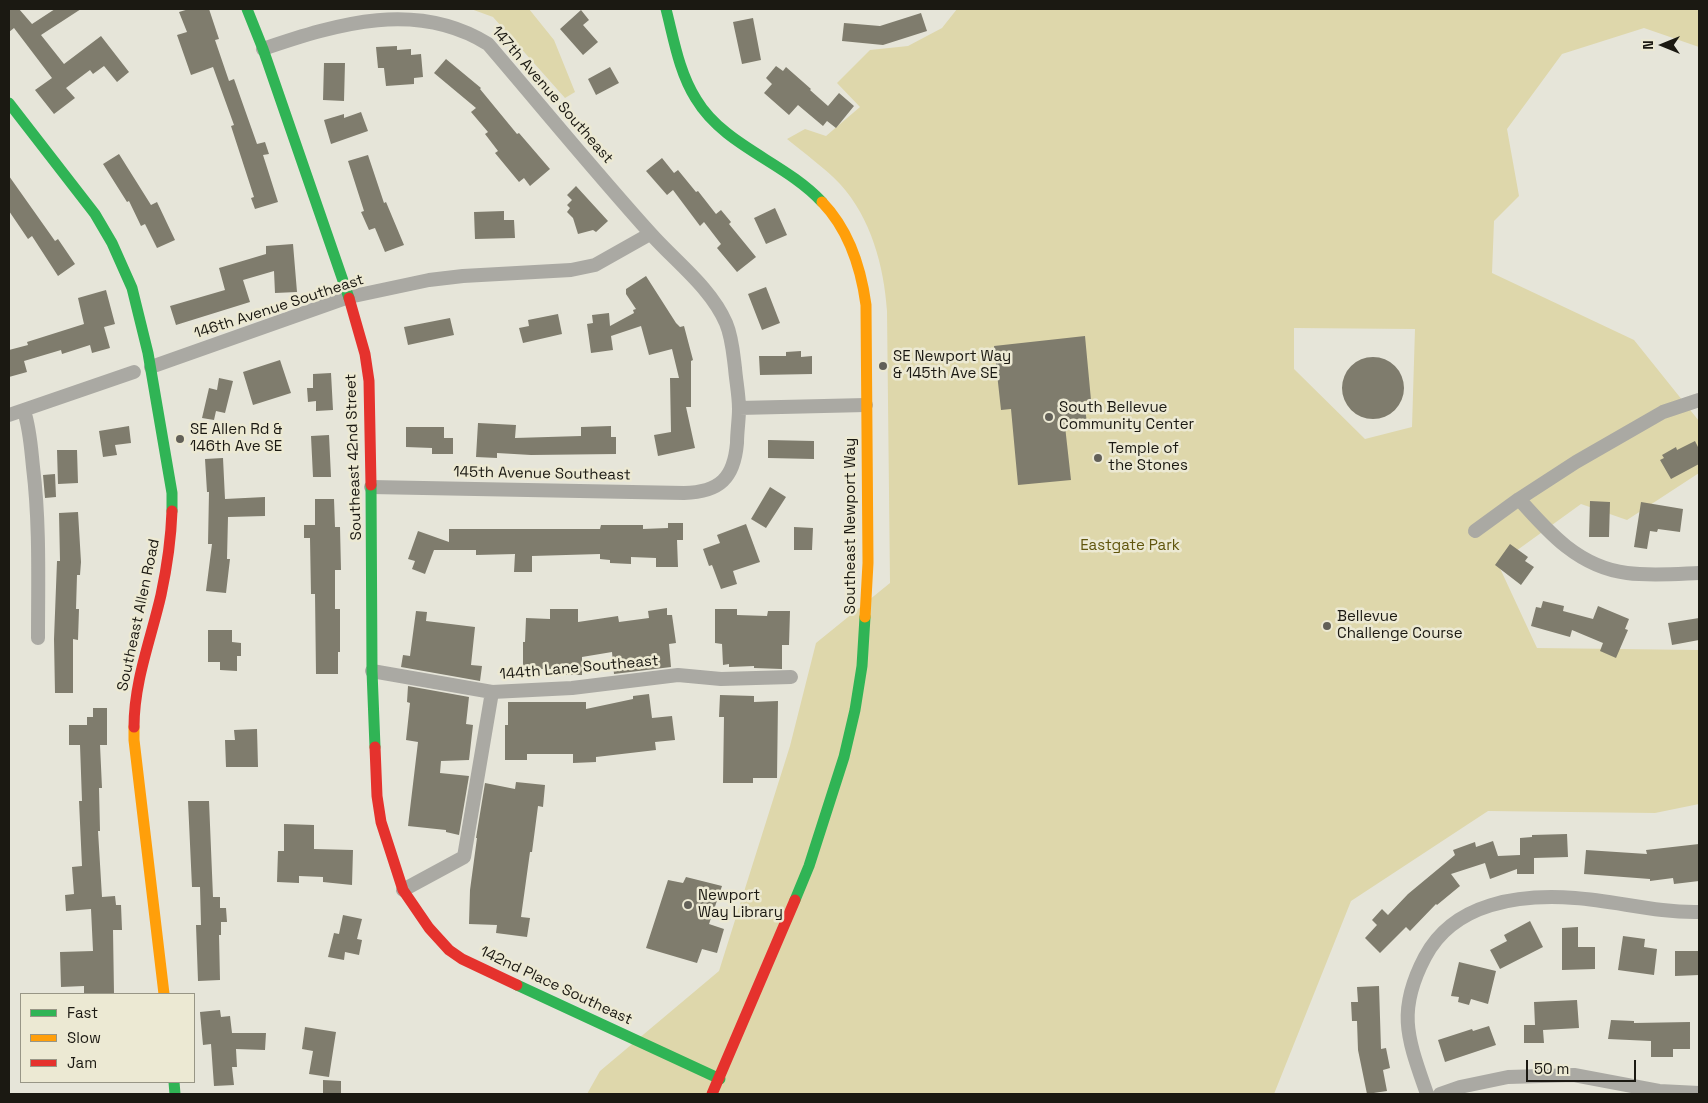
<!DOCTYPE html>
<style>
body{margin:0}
#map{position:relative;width:1708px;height:1103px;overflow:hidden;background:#e6e5d9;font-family:"Space Grotesk",sans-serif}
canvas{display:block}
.frame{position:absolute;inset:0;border:10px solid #1b1912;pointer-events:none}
.legend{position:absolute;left:20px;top:993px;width:175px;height:90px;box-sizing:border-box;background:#ece9d3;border:1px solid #989686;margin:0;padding:6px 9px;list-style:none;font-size:15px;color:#1b1912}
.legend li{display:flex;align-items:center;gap:10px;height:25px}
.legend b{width:25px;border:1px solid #989686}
.north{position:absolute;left:1638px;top:20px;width:50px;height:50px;-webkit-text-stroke:4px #ece9d3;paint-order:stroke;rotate:270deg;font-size:14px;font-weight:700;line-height:20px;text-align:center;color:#1b1912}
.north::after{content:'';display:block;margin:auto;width:18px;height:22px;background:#1b1912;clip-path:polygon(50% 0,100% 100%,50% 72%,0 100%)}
.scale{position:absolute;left:1526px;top:1060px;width:110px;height:22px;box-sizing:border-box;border:2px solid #1b1912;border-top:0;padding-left:6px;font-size:15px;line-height:18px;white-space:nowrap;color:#1b1912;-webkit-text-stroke:4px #ece9d3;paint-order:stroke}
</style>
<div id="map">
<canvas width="1708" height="1103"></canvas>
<div class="frame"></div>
<ul class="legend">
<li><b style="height:6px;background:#30b455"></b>Fast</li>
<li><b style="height:6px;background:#ff9f0a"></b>Slow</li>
<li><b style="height:6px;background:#e5322d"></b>Jam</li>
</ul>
<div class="north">N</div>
<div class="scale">50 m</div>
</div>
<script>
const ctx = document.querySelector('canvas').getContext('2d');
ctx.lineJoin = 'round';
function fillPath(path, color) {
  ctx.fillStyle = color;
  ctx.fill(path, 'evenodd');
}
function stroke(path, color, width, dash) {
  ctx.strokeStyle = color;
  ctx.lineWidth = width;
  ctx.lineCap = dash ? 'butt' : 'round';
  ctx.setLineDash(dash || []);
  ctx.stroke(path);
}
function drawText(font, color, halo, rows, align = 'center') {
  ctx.font = font + ' "Space Grotesk",sans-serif';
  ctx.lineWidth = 5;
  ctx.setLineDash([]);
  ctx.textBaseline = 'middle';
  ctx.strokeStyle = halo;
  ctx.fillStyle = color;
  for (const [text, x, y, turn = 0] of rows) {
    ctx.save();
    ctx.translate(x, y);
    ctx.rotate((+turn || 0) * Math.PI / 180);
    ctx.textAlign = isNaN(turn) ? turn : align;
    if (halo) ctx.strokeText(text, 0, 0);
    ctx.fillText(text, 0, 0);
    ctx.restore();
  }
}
fillPath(new Path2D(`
 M471,9H529L554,40L575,92L565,98L493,17Z
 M957,9H1699V47L1644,28L1562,54L1507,129L1519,196L1494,221L1492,273L1634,340L1699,421V473L1627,520L1581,504L1498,564L1537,648L1699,650V804L1655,813L1488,811L1351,901L1274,1094H587L600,1071L719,971L790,746L816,643L890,583L887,311C884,266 871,218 840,184C825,168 805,154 787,139L805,129L826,136L860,107L837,83L870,50L908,46L942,28ZM1294,328L1415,329L1412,427L1365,439L1294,369Z`), '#ded7ab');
fillPath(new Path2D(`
 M9,9H19L32,24L55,9H81L41,35L64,64L101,36L129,72L117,82L104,66L93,74L90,70L66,88L75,98L54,114L35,90L52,78L14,28L9,32Z
 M189,9H209L219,39L215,40L229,81L234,79L257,144L265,142L269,154L263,155L278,202L255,209L251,198L254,197L231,126L234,125L213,67L191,75L177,35L187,32L179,12Z
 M581,10L589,20L583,25L598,42L583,55L560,29Z
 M921,13L927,31L883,45L842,41L844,23L880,26Z
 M753,18L761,60L742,64L733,22Z
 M397,46V50L411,49V55L421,54L423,77L414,78V84L386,86L384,68H378L376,47Z
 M446,59L481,88L480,89L517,134L519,133L550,169L530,186L524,178L519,182L495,153L498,151L485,134L488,132L471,112L476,108L434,73Z
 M324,63H345L344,101L323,100Z
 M776,66L783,71L786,67L811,89L810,90L828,106L839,93L854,106L836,128L827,121L823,126L798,105L789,115L764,93L772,84L766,78Z
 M610,67L619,83L596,95L588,79Z
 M361,112L368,131L331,144L324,120L344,114V118Z
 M119,154L151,205L157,202L175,240L157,248L145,224L141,226L129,201L127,202L103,164Z
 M368,155L384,203L386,202L404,245L385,252L375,228L369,230L361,212L364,211L348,161Z
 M662,158L674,173L678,170L696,192L698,191L716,214L721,210L731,222L729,224L756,257L737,272L717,248L721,244L704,222L700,226L673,190L667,195L646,171Z
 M9,176L55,241L58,239L75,264L58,276L32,236L28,239L9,211Z
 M576,186L608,221L596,232L593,230L578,234L573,218L567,212L570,208L567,205L572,200L567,195Z
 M775,208L787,235L766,244L754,218Z
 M504,211V220H514L515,238L475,239L474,212Z
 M293,244L297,292L275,293L274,271L243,280L250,302L176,325L170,306L225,290L219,268L266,254V246Z
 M646,276L676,323L680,327L684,326L693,360L691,361V407H686L695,448L658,456L654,435L671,432L670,378H679L672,349L649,355L641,326L611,336L613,350L591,353L587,324L593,323L592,315L609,313L610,326L634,313L633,310L636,309L626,294V289Z
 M766,287L780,323L762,330L748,294Z
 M106,290L115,324L104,327L110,348L92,353L90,345L62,354L61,350L24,361L27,372L9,377V350L28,345L27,342L84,324L78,298Z
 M558,314L562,334L523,343L519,328L529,326L528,320Z
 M450,318L454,335L408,345L404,327Z
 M1085,336L1091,400L1084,401L1087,423L1065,426L1071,480L1018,485L1011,409L1001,410L994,346Z
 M801,351V357L812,356V374L760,375L759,356H786V352Z
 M1342 388a31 31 0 1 1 62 0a31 31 0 1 1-62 0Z
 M280,360L291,393L253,405L243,372Z
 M331,373L333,410L316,411V401L308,402L307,388H313V374Z
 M219,378L233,381L225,413L216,411L214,420L202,418L209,388L217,390Z
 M478,423L516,425L515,438L581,436V427L611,426V437H616V454L531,455L497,453V458L476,457Z
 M129,426L131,443L115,445L117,455L103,457L99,431Z
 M406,427H444V438H453V454H432V448L406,447Z
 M329,435L331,477H313L311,436Z
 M768,440L814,441V459L768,458Z
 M1695,441L1699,449V464L1671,479L1660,460L1664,458L1662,455L1676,447L1677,450Z
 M57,450H77L78,483L58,484Z
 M223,458L225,499L265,497V516L228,517L227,559H230L226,593L206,591L212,544H208L209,492H207L205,459Z
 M55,474L56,497L45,498L43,475Z
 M770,487L786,497L766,528L751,519Z
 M315,499H334L335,527H340L341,570H335V609H340V652H338V674H316L315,594H311L310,538H304V525H315Z
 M1590,501L1610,502L1609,537H1589Z
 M1641,502L1683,509L1680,532L1658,529L1657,532L1650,531L1647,549L1634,547Z
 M78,512L81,562L80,575H77L76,609H79L78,640L73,639V693H55L54,639L57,561H60L59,513Z
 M668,523H683V540H677L678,567H656V558L631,557V564L610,563V560L600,559V554L532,556V572H514L515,554L476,555V550H434L425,574L412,569L415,561L408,559L418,531L449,542V529H600L601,525H643V529L668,528Z
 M746,524L760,562L733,571L737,584L721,589L712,565L709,566L703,549L720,543L717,535Z
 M794,527L813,528L812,550H794Z
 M1510,544L1528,557L1525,561L1534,567L1521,585L1495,565Z
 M1543,601L1564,606L1563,611L1593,619L1598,606L1629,619L1625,629L1628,630L1616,658L1600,651L1603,643L1572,630L1570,637L1531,626L1536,607L1541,608Z
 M667,608V615H672L676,643L669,644L671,667L614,674L612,652L582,657V675H551V669H523V642H525L526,618L550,619V609H578V622L618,616L619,622L649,618L648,611Z
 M715,609H737V615L767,616L768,611H790L789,645H782V669L754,668V666L729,667V664L723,665L722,644L715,643Z
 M416,611L427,612L426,621L475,627L471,665L482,666L480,681L401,667L403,655L410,656Z
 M1699,618V640L1672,645L1668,623Z
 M208,630H232V642L241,643V656H237V671L220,670V662H208Z
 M408,686L469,697L466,724L473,725L469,760L441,761L440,773L469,776L459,835L446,832V830L408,826L418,742L406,740L410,703L407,702Z
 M649,694L652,718L672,716L675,740L655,742L656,750L596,757V762L573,763V754H527V760H505V725H508V702H586V709L633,699V696Z
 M720,695L754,696V702L778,701L777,778H753V783H723L724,717H719Z
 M93,708H107V745H100L102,788H99L100,831H98L102,897L115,896L116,905H121L122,930H113L114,994H84V986L61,987L60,952L93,951L91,909L66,911L65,895L74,894L72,867L82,866L79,801H82L80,745H69V725H87V717H93Z
 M257,729L258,767H226L225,740H235L234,730Z
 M516,782L545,785L543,807L538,806L532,852H530L521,917L530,918L527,937L496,933L497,925L469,924L470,890L477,838H476L485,783L515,789Z
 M188,801H209L213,897H220V908H226L227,922H221V935H219L220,980L198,981L196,925H201L200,887H192Z
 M284,824L314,825V849L353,850L352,885L323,882V877L299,876V883L277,882L278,851H284Z
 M1567,834L1568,857L1534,858V874H1517V869L1490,879L1485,863L1451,874L1460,886L1437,905L1436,904L1410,931L1406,927L1380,953L1365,938L1377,925L1372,920L1382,909L1388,915L1408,894L1455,855L1453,850L1475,842L1476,847L1493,841L1498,856L1520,855V838L1532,837V835Z
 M1699,844V881L1674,884L1673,878L1650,881V879L1584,874L1586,850L1647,854L1646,850Z
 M686,877L722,886L709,924L724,929L717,953L702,949L697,963L646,948L668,880L683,883Z
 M343,915L362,919L357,939L362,940L359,955L345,952L344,960L328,957L334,933L339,934Z
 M1530,921L1543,947L1500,969L1490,950L1507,941L1504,935Z
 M1578,927V947H1595V969L1562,970V928Z
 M1623,936L1645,939L1644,947L1657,949L1654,975L1618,970Z
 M1675,951H1699V975L1675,976Z
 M1459,962L1496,971L1488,1004L1471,999L1469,1005L1458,1002L1459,997L1451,996Z
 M1379,986L1381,1049L1386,1048L1390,1068L1383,1070L1387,1091L1367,1094L1358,1050L1357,1021H1352L1351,1002H1358L1357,987Z
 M1577,1000L1579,1028L1543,1030L1544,1043H1524V1025H1535L1534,1002Z
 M220,1010L221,1017L230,1016L232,1033H266L265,1050L236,1049L237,1067H232L234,1085L214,1086L211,1044L203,1045L200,1012Z
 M1611,1020L1634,1021V1023L1690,1022V1049H1673V1057H1651V1041L1608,1039Z
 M1489,1026L1496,1045L1445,1062L1438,1040L1472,1029L1473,1031Z
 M305,1027L336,1032L329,1077L309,1074L313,1051L302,1049Z
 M323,1080L341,1081V1094H323Z`), '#7f7c6d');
stroke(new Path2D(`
 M263,49C339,23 417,0 488,44C542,107 595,172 651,234C676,262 711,288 726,323C732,337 733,352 735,368C736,381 739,395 739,409C739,420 737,432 737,443C734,478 720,492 684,493L371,487
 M151,367L349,297L429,280L463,276L571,270L595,265L650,234
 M739,408L866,405
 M24,411C30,429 31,448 33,467C40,524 38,581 38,638
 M9,415L134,372
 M1519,499C1549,533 1579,567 1627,573C1650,576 1675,574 1699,573
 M1475,531L1519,499L1576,462L1663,412L1699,400
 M372,671L492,692L572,688L678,675L721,679L791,677
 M403,890L464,857L492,692
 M1427,1094C1408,1039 1396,1012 1425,957C1454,902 1520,894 1575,898C1617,901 1657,913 1699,912
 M1440,1094L1460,1087L1508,1077L1574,1075L1659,1091L1699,1093`), '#aaa9a3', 14);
stroke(new Path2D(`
 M247,9L263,49L349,298
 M666,9C674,40 679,72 696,99C724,146 785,162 822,202
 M9,103L95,214L112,243L132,288L148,353L172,493V511
 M371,485L372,671L375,747
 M795,900L809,866L844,757L855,710L862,666L865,617
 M517,985L720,1079
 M174,1082L175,1094`), '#30b455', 11);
stroke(new Path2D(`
 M822,202C849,230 861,268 866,305L868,563L865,617
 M134,727V740L164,994`), '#ff9f0a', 11);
stroke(new Path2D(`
 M349,298L365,354L369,381L371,485
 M134,727C134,681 151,639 161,595C167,567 171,539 172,511
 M375,747L377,796L381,822L403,890L429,928L449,950L462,959L517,985
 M712,1094L795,900`), '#e5322d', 11);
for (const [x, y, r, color] of [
 [883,366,5,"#626058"],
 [1049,417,5,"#626058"],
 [180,439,5,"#626058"],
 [1098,458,5,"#626058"],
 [1327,626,5,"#626058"],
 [688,905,5,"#626058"]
]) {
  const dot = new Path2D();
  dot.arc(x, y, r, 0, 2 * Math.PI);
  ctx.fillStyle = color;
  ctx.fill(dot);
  stroke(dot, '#ece9d3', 2);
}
drawText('15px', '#1b1912', '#ece9d3', [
 ["147th Avenue Southeast",552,95,49],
 ["146th Avenue Southeast",279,307,-18],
 ["Southeast 42nd Street",354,457,-92],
 ["145th Avenue Southeast",542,474,1],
 ["Southeast Newport Way",851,526,-90],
 ["Southeast Allen Road",139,615,-78],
 ["144th Lane Southeast",579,668,-5],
 ["142nd Place Southeast",556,986,25]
]);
drawText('15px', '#1b1912', '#ece9d3', [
 ["SE Newport Way",893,357],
 ["& 145th Ave SE",893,374],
 ["South Bellevue",1059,408],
 ["Community Center",1059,425],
 ["SE Allen Rd &",190,430],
 ["146th Ave SE",190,447],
 ["Temple of",1108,449],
 ["the Stones",1108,466],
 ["Bellevue",1337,617],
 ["Challenge Course",1337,634],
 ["Newport",698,896],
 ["Way Library",698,913]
], 'left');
drawText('15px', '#60550d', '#ece9d3', [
 ["Eastgate Park",1130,546]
]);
</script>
